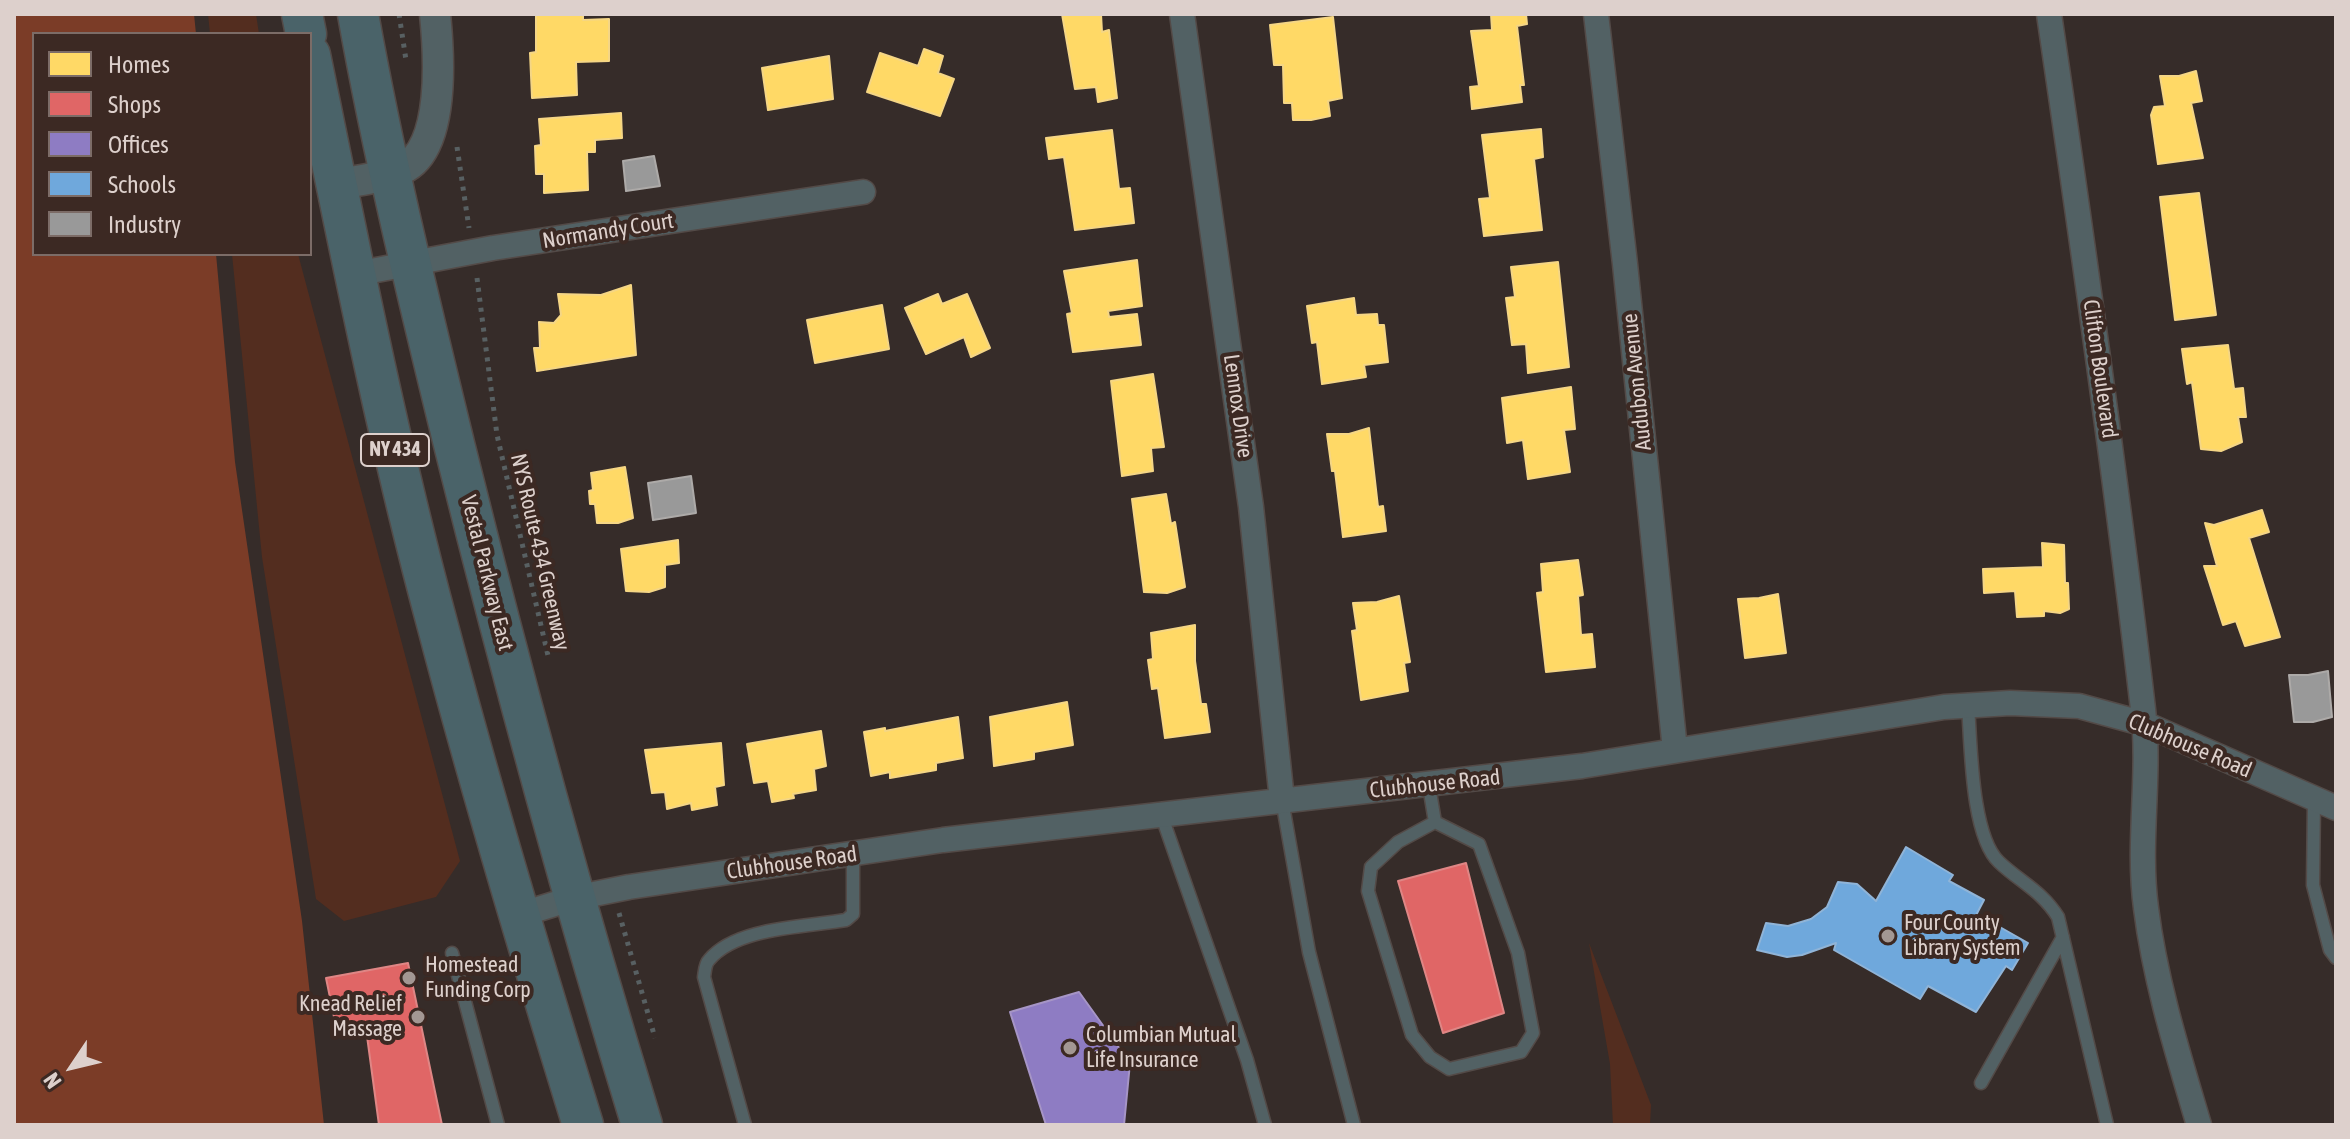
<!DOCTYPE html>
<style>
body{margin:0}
#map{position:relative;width:2350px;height:1139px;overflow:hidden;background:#362c29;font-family:"Asap Condensed",sans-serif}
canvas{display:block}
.frame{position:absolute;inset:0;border:16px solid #ddd0cc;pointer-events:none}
.legend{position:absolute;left:32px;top:32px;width:280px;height:224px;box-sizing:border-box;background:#3c2923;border:2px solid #7c6c67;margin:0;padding:10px 14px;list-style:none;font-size:24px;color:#ddd0cc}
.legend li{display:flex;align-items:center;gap:16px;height:40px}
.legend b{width:40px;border:2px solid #7c6c67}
.north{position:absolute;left:32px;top:1027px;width:80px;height:80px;-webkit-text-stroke:6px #3c2923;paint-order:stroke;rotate:235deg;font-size:22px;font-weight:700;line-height:32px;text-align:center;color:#ddd0cc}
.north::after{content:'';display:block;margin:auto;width:28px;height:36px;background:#ddd0cc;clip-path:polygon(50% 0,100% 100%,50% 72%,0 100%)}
</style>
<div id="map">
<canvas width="2350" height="1139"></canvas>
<div class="frame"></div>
<ul class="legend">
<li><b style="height:22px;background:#ffd966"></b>Homes</li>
<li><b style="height:22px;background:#e06666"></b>Shops</li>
<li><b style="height:22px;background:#8e7cc3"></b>Offices</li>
<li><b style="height:22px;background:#6fa8dc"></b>Schools</li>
<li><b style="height:22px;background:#999"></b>Industry</li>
</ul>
<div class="north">N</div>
</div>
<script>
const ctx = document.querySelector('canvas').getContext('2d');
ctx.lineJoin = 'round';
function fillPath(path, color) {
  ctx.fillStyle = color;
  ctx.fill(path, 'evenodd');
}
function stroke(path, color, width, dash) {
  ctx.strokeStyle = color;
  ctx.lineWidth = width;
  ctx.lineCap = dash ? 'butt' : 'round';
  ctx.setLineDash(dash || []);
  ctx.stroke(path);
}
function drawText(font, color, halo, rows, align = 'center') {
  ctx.font = font + ' "Asap Condensed",sans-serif';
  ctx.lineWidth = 8;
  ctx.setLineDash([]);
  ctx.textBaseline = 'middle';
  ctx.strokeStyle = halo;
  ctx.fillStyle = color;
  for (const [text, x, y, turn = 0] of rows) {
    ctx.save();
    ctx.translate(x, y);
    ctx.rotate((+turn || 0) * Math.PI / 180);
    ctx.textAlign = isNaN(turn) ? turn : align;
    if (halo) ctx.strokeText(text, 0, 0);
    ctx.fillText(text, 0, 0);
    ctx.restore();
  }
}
fillPath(new Path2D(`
 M208,14H256L259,34H210Z
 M232,254H298L460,861L436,897L344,921L316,899L262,557Z
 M1589,943L1651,1105L1650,1125H1613L1610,1064Z`), '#532d1f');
fillPath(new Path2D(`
 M14,14H194L196,34H34V254H216L235,462L302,921L324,1125H14Z`), '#7b3c27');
const homes = new Path2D(`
 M536,14H583V20L609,19V61L576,62L577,95L532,98L530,53L536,52Z
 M1062,14H1101L1102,32L1109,30L1117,98L1098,102L1096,87L1075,89Z
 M1491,14H1526L1527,24L1517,26L1524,85H1520L1522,102L1472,109L1470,87L1479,86L1471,31L1492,30Z
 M1333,17L1342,98L1328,101L1330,116L1311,120H1293L1292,103H1284L1283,65H1274L1270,25Z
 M924,49L943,56L938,73L954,79L940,116L867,92L880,53L918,66Z
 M829,56L833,99L768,110L762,68Z
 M2196,71L2202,101L2191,103L2203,158L2158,164L2151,115L2154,107L2165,106L2160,76H2179Z
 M621,113L622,138L595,140V152H587L588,190L544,193V174H536L535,146L541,145L539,119Z
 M1541,129L1543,157L1534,159L1542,230L1484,236L1479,199L1490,198L1482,135Z
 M1112,130L1119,189L1130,188L1134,223L1075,230L1064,157L1049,159L1046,138Z
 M2199,193L2216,315L2175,320L2160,197Z
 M1137,260L1142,306L1108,311L1109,317L1137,314L1141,345L1073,352L1067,314L1072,313L1064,271Z
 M1558,262L1569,367L1528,373L1526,344L1512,345L1506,298L1515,297L1511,267Z
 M631,285L636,355L537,371L534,348H540L539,322L554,323L561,315L558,294L601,295Z
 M938,294L942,304L967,294L990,348L971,357L964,337L926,354L905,308Z
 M1354,298L1356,315L1377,314L1378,325H1384L1388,362L1364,365L1366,377L1322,384L1317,342L1312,343L1307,306Z
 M882,305L889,349L815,363L807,320Z
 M2228,345L2234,389L2243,388L2246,417H2238L2242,442L2221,451L2201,449L2192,382L2187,384L2182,349Z
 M1153,374L1164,447L1151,448L1153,471L1122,476L1111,381Z
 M1571,387L1575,429L1564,430L1570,472L1528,479L1523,440L1507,443L1502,398Z
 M1369,428L1378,507L1383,506L1386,531L1343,537L1335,471H1332L1327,434H1349Z
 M625,467L633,518L618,523H597L595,504H590L589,491L593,490L591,473Z
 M1166,494L1171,524L1175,522L1185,587L1167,593L1144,592L1132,499Z
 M2262,510L2269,532L2249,538L2280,637L2245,646L2236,621L2223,625L2204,566H2217L2205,523L2214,525Z
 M678,540L679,563L665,565V587L649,592L626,591L621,549Z
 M2042,543L2064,545L2065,583H2068L2069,609L2060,613L2044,611V616L2017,617L2015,591L1984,593L1983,569L2043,567Z
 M1578,560L1583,595L1578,596L1581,635L1592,634L1595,667L1546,672L1537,593L1543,592L1541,564Z
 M1778,594L1786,653L1745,658L1738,599L1759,598Z
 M1399,596L1410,662L1404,663L1408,691L1361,700L1352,631L1357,630L1353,603L1377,602Z
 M1195,625V661L1201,704H1206L1210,732L1165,738L1158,688L1152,689L1148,660L1153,659L1151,633Z
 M1067,702L1073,745L1034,752V759L994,766L990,717Z
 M958,717L963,758L936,763V770L890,778V772L871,776L864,732L885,728V731Z
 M821,731L826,766L814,769L816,790L793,794L794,798L772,802L768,781L754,783L747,744Z
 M721,743L724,785L715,787L717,805L692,810L691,803L667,809L665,792L652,793L645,750Z`);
fillPath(homes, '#ffd966');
stroke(homes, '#f5d685', 2);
const shops = new Path2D(`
 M1466,863L1504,1013L1443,1033L1398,881Z
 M408,963L442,1125H379L367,1036L351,1037L334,1017L326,978Z`);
fillPath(shops, '#e06666');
stroke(shops, '#df8685', 2);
const offices = new Path2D(`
 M1079,992L1130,1063L1124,1125H1046L1010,1012Z`);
fillPath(offices, '#8e7cc3');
stroke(offices, '#a695c6', 2);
const schools = new Path2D(`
 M1906,847L1953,875L1949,881L1984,900L1973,921L1987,929L1991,922L2028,943L2012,970L2006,966L1976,1012L1928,986L1920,999L1834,950L1836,943L1802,955L1787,957L1757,950L1766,923L1788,926L1811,919L1827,907L1838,882L1857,884L1876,901Z`);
fillPath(schools, '#6fa8dc');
stroke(schools, '#90b4d7', 2);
const industry = new Path2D(`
 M654,156L660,186L626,191L623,161Z
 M691,476L696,513L653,520L648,483Z
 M2328,671L2332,717L2313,722H2294L2289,675H2308Z`);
fillPath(industry, '#999');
stroke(industry, '#adaaa8', 2);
const service = new Path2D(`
 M1968,706C1971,744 1971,836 1999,862C2020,882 2042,891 2058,917L2107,1125
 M1429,786L1435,822L1479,844L1518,953L1533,1033L1521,1052L1449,1069L1430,1057L1412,1035L1368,891L1371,867L1398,842L1435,822
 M1282,800L1309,952L1354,1125
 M2314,800L2313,885L2330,950L2336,958
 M1161,814L1247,1060L1265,1125
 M452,953L498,1125
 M1981,1083L2063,937
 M745,1125L704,977C705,971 705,964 709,960C736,927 806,927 846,920L853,914V854`);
const minor = new Path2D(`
 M1182,14L1251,507L1282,800
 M1596,14L1625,264L1675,750
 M2049,14C2083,245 2116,477 2143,709C2151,775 2137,842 2146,908C2155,981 2178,1054 2199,1125
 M355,274L493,248L863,192
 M519,915L574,898L629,887L943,840L1582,766L1944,707L2010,703L2079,706L2145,724L2336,808`);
const tertiary = new Path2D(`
 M337,185C358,180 383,178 402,169C446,149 439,53 435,14`);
const primary = new Path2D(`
 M302,14L306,34
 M358,14C384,159 419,301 454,444C511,673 573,900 642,1125
 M310,55C349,246 387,438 438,627C482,794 532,960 583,1125`);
stroke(service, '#534a47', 15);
stroke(minor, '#534a47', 27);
stroke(tertiary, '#534a47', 33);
stroke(primary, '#534a47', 43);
stroke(new Path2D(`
 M399,14L406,60
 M457,147L469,228
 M477,278L497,435L549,660
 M619,913L655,1038`), '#586062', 5, [4, 6]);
stroke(service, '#526164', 12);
stroke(minor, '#526164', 24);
stroke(tertiary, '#526164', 30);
stroke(primary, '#4a6369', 40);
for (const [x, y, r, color] of [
 [1888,936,8,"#a39793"],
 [409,978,8,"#a39793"],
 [418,1017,8,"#a39793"],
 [1070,1048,8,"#a39793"]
]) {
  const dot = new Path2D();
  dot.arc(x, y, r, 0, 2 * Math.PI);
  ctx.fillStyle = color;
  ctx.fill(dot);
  stroke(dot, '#3c2923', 3);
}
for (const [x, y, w] of [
 [395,450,68]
]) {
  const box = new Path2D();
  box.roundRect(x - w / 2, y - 16, w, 32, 6);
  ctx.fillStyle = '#3c2923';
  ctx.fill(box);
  stroke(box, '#ddd0cc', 2);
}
drawText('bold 20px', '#ddd0cc', null, [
 ["NY 434",395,450]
]);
drawText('22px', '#ddd0cc', '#3c2923', [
 ["Normandy Court",608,231,-9],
 ["Clifton Boulevard",2100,369,82],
 ["Audubon Avenue",1637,382,-96],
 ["Lennox Drive",1238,406,82],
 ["NYS Route 434 Greenway",540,552,77],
 ["Vestal Parkway East",487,573,76],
 ["Clubhouse Road",2190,746,23],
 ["Clubhouse Road",1435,784,-6],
 ["Clubhouse Road",792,863,-8]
]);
drawText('22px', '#ddd0cc', '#3c2923', [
 ["Four County",1904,923],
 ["Library System",1904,948],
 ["Homestead",425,965],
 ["Funding Corp",425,990],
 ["Knead Relief",402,1004,"right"],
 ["Massage",402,1029,"right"],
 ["Columbian Mutual",1086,1035],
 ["Life Insurance",1086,1060]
], 'left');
</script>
